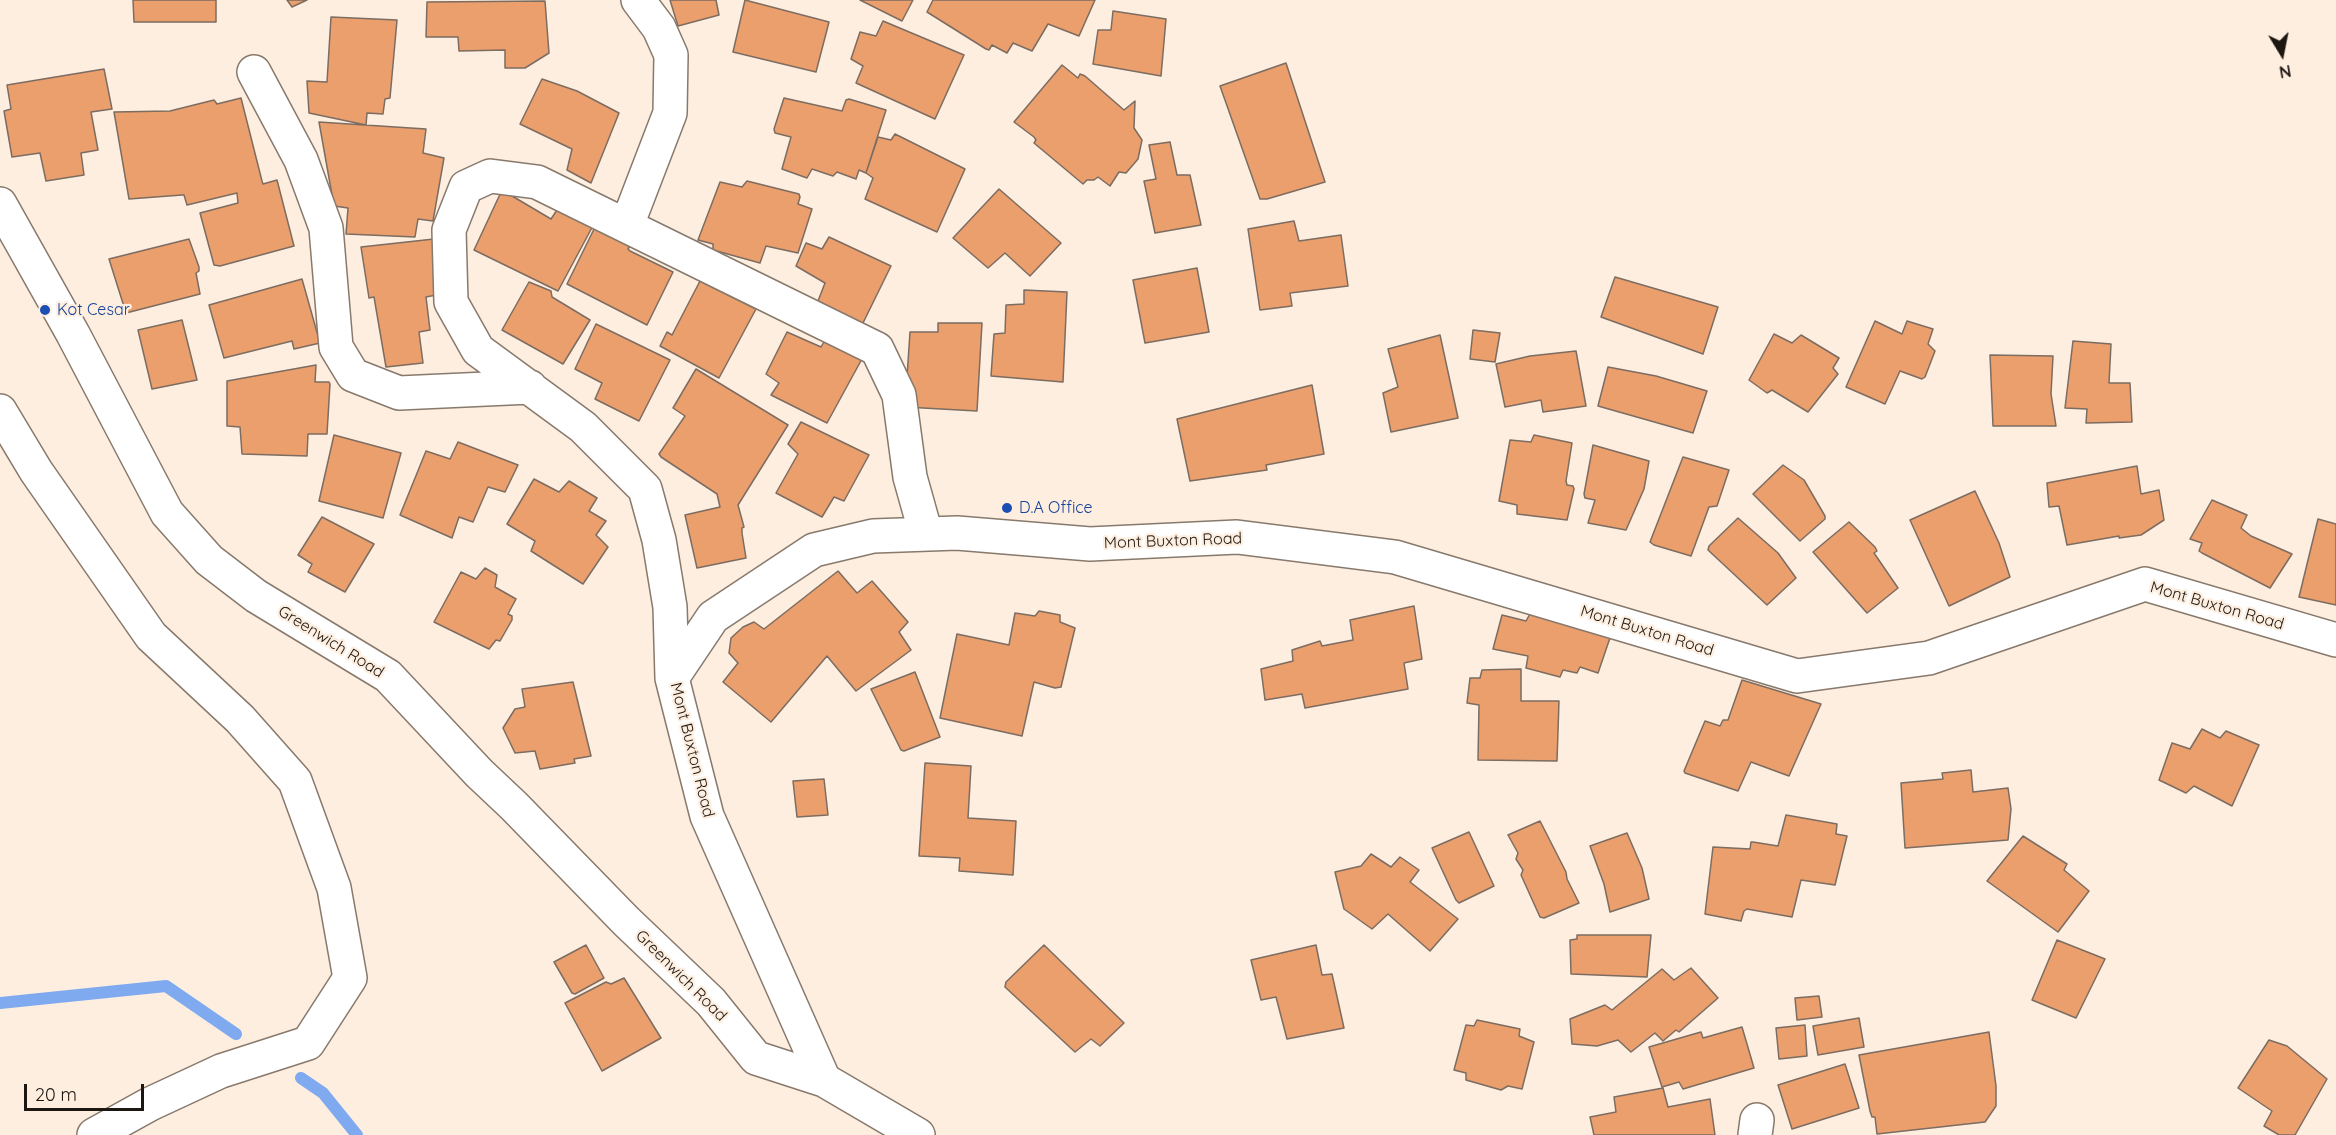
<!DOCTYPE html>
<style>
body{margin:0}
#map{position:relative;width:2336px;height:1135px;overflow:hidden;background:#feeedf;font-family:Quicksand,sans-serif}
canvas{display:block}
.north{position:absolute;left:2252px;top:24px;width:60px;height:60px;-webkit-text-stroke:4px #feeedf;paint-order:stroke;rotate:170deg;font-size:16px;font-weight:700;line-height:24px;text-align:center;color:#1d1712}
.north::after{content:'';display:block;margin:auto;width:21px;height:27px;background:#1d1712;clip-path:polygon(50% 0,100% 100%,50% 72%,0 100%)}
.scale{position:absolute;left:24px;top:1084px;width:120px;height:27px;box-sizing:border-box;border:3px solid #1d1712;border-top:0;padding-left:8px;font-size:18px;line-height:21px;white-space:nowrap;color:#1d1712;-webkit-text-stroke:4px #feeedf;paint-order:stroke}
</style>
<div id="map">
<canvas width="2336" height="1135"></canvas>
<div class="north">N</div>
<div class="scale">20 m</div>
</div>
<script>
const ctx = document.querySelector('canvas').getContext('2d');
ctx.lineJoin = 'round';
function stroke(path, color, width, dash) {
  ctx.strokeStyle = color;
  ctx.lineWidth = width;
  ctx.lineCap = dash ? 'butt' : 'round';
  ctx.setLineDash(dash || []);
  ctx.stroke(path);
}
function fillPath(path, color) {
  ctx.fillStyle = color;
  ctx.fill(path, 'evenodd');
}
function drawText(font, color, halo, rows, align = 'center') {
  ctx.font = font + ' Quicksand,sans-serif';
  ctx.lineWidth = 4.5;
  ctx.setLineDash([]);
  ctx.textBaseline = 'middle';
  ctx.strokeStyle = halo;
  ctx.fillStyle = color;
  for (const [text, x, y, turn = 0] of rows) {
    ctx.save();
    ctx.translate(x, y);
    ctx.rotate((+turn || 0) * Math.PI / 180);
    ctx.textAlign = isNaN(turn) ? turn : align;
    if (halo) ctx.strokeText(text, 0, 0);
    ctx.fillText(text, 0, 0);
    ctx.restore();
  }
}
stroke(new Path2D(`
 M0,1003L166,986L236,1034
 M301,1078L323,1093L357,1135`), '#80aaf0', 12);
const building = new Path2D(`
 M133,0H216V22H134Z
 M287,0H307L292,7Z
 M670,0H716L719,15L678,26Z
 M745,0L829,22L816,72L733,52Z
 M860,0H913L902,21Z
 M933,0H1095L1079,36L1048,24L1032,51L1013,43L1007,53L992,45L989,50L986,49L927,12Z
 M545,1L549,53L525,68H505V50L459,51L458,37H426L427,2Z
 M1113,11L1166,19L1161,76L1093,64L1098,30H1111Z
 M331,17L397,20L390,98L385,99L383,114L367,113L366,125L309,113L307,81L327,82Z
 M883,21L964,55L935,119L856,83L863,66L851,59L860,32L876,36Z
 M1286,63L1325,182L1267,199H1260L1220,86Z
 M1062,65L1078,78L1080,74L1085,76L1124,110L1135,101L1134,128L1142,140L1138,159L1126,173L1119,172L1110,186L1098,177L1094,180H1087L1083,184L1034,143L1036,140L1034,137L1014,122Z
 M104,69L112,109L91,112L98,150L81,153L84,175L46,181L40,153L12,157L4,111L11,109L7,85Z
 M542,79L577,91L619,113L591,183L567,170L572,149L520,124Z
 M241,98L262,181L263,184L277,180L294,246L220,266L214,265L200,213L238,203L237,193L187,205L184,195H182L129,199L114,112L170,111L214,100L217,104Z
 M784,98L842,111L846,100L849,99L886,110L866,173L859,170L856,179L837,172L833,176L812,169L807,178L782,169L791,137L775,133L774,129Z
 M319,122L426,129L423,153L444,158L433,221L418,219L415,237L346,234L348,208L334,206Z
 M895,134L965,169L937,232L865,199L873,178L866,173L878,137L891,140Z
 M1170,142L1177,175H1190L1201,225L1155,233L1144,181L1156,179L1149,145Z
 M747,181L799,194L800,197L798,204L812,209L798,253L766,246L760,263L713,250V244L698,240L720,182L742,187Z
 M999,189L1061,243L1030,276L1005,253L988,268L953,238Z
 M502,190L551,219L561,204L595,222L558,291L474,250Z
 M598,221L634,239L628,249L630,251L673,272L647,325L567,284Z
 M1294,221L1299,241L1341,235L1348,286L1290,293L1292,306L1260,310L1248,229Z
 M829,237L891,266L862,325L818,301L825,283L796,266L806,243L822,249Z
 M189,239L199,267V271L196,273L200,294L126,313L109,259Z
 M434,239L441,294L426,297L430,330L419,332L423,363L386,367L374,297L369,298L361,247Z
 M1197,268L1209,332L1145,343L1133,280Z
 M1615,277L1718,307L1703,354L1601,317Z
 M302,279L320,343L294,349L292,341L224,358L209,305Z
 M700,281L756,309L719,378L660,346L667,332L672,335Z
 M529,282L551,291L552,297L590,320L563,364L502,330Z
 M1024,290L1067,292L1063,382L991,376L994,334L1005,333L1006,305L1024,304Z
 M182,320L197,380L152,389L138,330Z
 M1875,321L1902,334L1907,321L1933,329L1928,344L1935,351L1925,377L1922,379L1900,371L1885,404L1846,387Z
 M938,323H982L977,411L905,407L910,332H938Z
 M596,324L670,360L639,421L595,399L602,383L575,369Z
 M1473,330L1500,333L1495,362L1470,359Z
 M787,332L821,347L825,340L863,357L827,423L771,395L779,383L766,374Z
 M1774,334L1792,343L1801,335L1839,358L1833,368L1838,374L1808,412L1772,390L1767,393L1749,380Z
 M1440,335L1458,418L1391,432L1383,393L1398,387L1388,349Z
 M2073,341L2111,344L2109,383H2130L2132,422L2086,423L2087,409L2065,408Z
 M1576,351L1586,406L1543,412L1541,400L1505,407L1496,364L1530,356Z
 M1990,355L2053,356L2051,394L2056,426H1993Z
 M316,365L315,382H329L330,384L327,434H308L307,456L242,454L240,427L227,426V381Z
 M1608,367L1656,376L1707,391L1693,433L1598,406Z
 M696,369L788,425L738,505L744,527L742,528V533L746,558L697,568L685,515L720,507L717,494L661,457L659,454L685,416L673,408Z
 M1312,385L1324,454L1266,465L1267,470L1190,481L1177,419Z
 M801,422L869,455L844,501L834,497L822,517L776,493L798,454L788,444Z
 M334,435L401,453L383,518L319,501Z
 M1534,435L1572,443L1566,481L1567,485L1573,486L1574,489L1567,520L1517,514V505L1499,501L1510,440L1531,442Z
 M458,442L518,465L505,492L488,487L473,522L459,517L452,538L400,515L426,451L450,459Z
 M1593,445L1649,461L1644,489L1626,530L1588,523L1595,500L1585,498L1584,494Z
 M1683,457L1729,470L1717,506L1709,507L1691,556L1654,545L1650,542Z
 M1783,465L1804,480L1825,516V519L1800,541L1753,494Z
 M2137,466L2141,494L2159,490L2164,520L2141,535L2119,538V536L2067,545L2059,506L2049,507L2047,483Z
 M534,479L559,492L569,481L597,498L589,511L606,521L596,535L608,547L583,584L531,551L535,541L507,524Z
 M1975,491L1999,543L2010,577L1949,606L1910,520Z
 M2212,500L2247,515L2241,528L2251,536L2292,554L2270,588L2202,553L2199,551L2202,543L2190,539Z
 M322,517L374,544L345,592L308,572L312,564L298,555Z
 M1738,518L1778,553L1796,578L1767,605L1708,550L1709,546Z
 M2318,519L2336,524V605L2299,597Z
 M1849,522L1875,547L1877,551L1874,553L1898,588L1867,613L1813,552Z
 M485,568L497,575L495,587L516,599L508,614L512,616V620L500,641L496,640L489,649L434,622L461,572L476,579Z
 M838,571L857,593L872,581L908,622L899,632L911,650L856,691L827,656L771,722L723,682L738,663L729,653L731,638L743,627L754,622L764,629Z
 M1414,606L1422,659L1404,663L1408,689L1305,708L1302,694L1265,700L1261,669L1293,661L1292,650L1320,641L1322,646L1353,640L1350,620Z
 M1039,611L1060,615V622L1075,628L1061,687L1055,688L1034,682L1022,736L940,718L957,634L1009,645L1015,613L1035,616Z
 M1531,612L1611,635L1598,673L1580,667L1577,673L1563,670L1560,677L1526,668L1528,656L1493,649L1502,615L1526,621Z
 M1521,669V701H1559L1557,761L1478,760L1479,705L1467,703L1470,678H1480L1482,670Z
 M915,672L940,737L904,751L901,750L871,689Z
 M1742,680L1821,704L1789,776L1751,762L1738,791L1685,773L1684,771L1705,721L1720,726L1723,720H1728Z
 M573,682L591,756L574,759L575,763L540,769L535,751L515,753L503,728L515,709L525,707L522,689Z
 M2202,729L2220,738L2226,731L2259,745L2232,806L2194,786L2186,793L2159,780L2172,743L2190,749Z
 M925,763L971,766L968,818L1016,821L1013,875L959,871L960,858L919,856Z
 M1971,770L1973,792L2008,788L2011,809L2008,840L1905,848L1901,783L1943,779L1942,773Z
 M824,779L828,815L797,817L793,781Z
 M1786,815L1837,824L1836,834L1847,836L1835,885L1801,880L1792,917L1747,909L1744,911L1741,921L1705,914L1713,847L1750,849L1751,842H1753L1778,846Z
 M1540,821L1566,872L1567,879L1579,903L1544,918L1540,917L1521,875L1523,870L1516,859L1518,853L1508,835Z
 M1469,832L1494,886L1459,903L1456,900L1432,848Z
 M1627,833L1642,868L1649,899L1610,912L1604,884L1590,846Z
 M2023,836L2067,864L2064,870L2089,891L2058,932L1987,881Z
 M1371,854L1391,867L1400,857L1419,870L1410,882L1458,919L1430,951L1388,914L1372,929L1344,909L1335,872L1361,866Z
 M1577,935H1651L1647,977L1571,974L1570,940L1577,939Z
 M2057,940L2105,959L2076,1018L2032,1000Z
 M586,945L604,978L575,994L572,993L554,962Z
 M1044,945L1124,1023L1100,1046L1091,1039L1075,1052L1005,987L1006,982Z
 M1316,945L1322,975L1332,974L1344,1028L1287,1039L1276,997L1261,1000L1251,960Z
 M1691,968L1718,998L1679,1032L1676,1030L1663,1041L1655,1033L1631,1052L1618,1040L1597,1046L1572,1044L1570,1019L1605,1005L1612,1010L1662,969L1674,980Z
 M624,978L661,1038L602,1071L565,1003L606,982L611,984Z
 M1819,996L1822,1017L1797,1020L1795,998Z
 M1859,1018L1864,1047L1818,1055L1813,1026Z
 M1477,1020L1520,1029L1519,1036L1534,1042L1522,1089L1508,1086L1501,1090L1466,1080V1073L1454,1070L1466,1025L1474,1026Z
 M1805,1025L1807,1056L1779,1059L1776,1028Z
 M1742,1027L1754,1068L1683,1089L1679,1082L1662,1087L1649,1047L1694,1034L1701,1032L1703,1038Z
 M1989,1032L1996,1086V1106L1985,1122L1877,1134L1875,1117H1872L1870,1111L1859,1055Z
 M2269,1040L2287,1046L2327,1079L2295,1135H2279L2264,1126L2272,1111L2238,1088Z
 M1845,1064L1859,1108L1792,1129L1778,1085Z
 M1663,1088L1668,1107L1710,1099L1715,1135H1594L1590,1117L1616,1112L1614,1097Z`);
fillPath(building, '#eb9f6c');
stroke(building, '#7c6c61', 1.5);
const minor = new Path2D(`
 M254,72L301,160L326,228L336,347L353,375L399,393L530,387
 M0,204L73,334L167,513L209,560L256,596L388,676L479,773L514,806L626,921L711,1002L756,1058L824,1080L918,1135
 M627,225L670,113L671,55L659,28L638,0
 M0,411L36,471L151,636L240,719L295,781L334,888L350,978L308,1043L221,1071L150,1104L94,1135
 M672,678L670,607L659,540L645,489L583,427L478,350L451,302L449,230L466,187L490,176L537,182L877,349L899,395L910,477L926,534
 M824,1080L707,816L672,678L713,617L814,550L873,536L957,533L1090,544L1237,537L1395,557L1797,676L1929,658L2145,584L2336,640
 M1755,1135L1757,1120`);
stroke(minor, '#87796c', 36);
stroke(minor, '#fff', 33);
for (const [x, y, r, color] of [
 [45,310,6,"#1a4fb4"],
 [1007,508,6,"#1a4fb4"]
]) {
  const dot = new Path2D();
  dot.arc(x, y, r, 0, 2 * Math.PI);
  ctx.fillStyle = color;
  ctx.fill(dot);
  stroke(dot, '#feeedf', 2);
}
drawText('16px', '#164399', '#feeedf', [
 ["Kot Cesar",57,310],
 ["D.A Office",1019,508]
], 'left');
drawText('16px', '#1d1712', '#feeedf', [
 ["Mont Buxton Road",1173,541,-2],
 ["Mont Buxton Road",2217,606,16],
 ["Mont Buxton Road",1647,631,17],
 ["Greenwich Road",331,642,32],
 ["Mont Buxton Road",692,750,76],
 ["Greenwich Road",681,976,45]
]);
</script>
